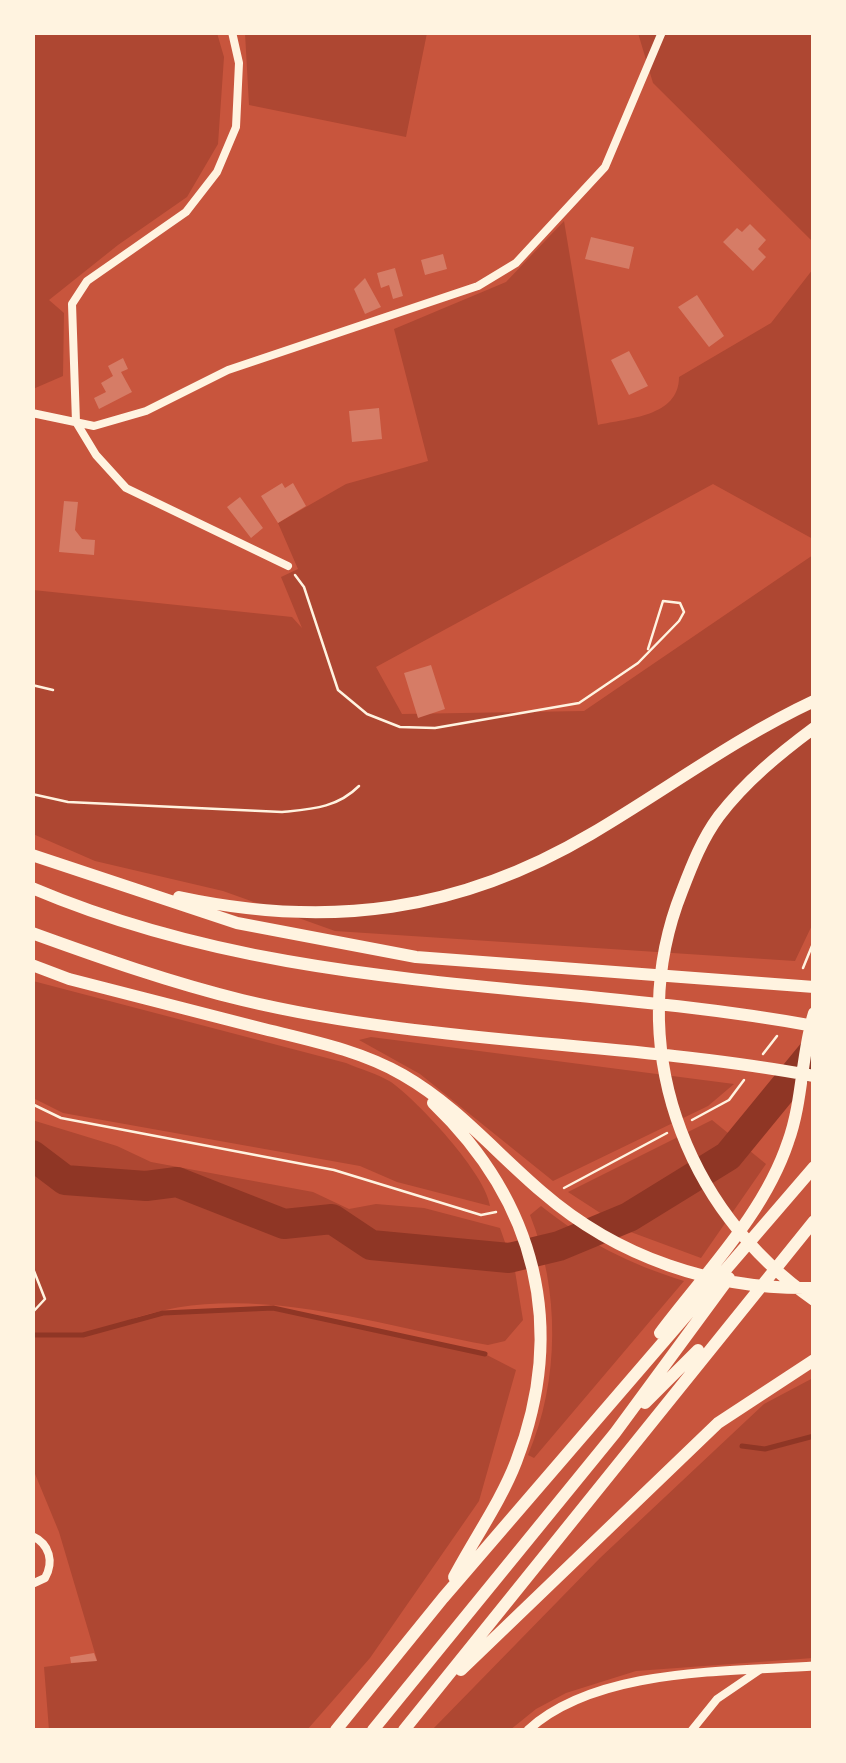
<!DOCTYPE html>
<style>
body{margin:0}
#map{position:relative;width:846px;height:1763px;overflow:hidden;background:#c8553d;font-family:Montserrat,sans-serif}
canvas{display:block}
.frame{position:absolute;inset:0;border:35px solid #fff3e0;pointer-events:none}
</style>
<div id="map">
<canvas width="846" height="1763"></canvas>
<div class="frame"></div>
</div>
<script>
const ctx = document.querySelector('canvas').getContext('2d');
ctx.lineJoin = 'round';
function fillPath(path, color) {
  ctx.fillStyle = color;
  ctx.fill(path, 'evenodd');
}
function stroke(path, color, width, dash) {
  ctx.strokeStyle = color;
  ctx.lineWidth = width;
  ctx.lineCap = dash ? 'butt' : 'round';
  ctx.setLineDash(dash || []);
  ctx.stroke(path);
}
fillPath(new Path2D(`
 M32,33H217L224,57L218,144L187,197L118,245L49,300L64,313L63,376L33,389Z
 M245,33H427L406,137L249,105Z
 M638,33H813V242L653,83Z
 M564,221L598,425C628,418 679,417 679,377L771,323L813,269V539L713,484L376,667L402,714L584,711L813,555L814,921L795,961L335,931L223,891L95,861L33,834V590L292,617L302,628L281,577L298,569L278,523L346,484L428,461L394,329L506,282Z
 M33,981L346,1063C360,1069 378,1074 391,1082C418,1101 486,1174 490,1206L397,1182L360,1166L63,1113L33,1098Z
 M371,1037L734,1084L708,1106L553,1181L420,1074L359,1040Z
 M32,1120L117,1146L151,1162L313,1192L349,1209L376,1204L424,1208L500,1228L515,1271L523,1320L505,1341L488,1345C371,1324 239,1277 124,1322L163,1313L273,1308L485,1354L516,1370L479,1501L370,1658L307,1730H49L44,1667L97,1660L59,1532L33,1469Z
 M712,1120L766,1164L701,1258L628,1231L568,1192Z
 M541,1206C586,1242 629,1264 684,1281L534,1458L528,1455C560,1380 560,1290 530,1215Z
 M813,1378V1658L636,1671L566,1693L536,1709L510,1730H432L600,1558L764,1404Z`), '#ae4732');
stroke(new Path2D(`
 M32,1335H83L163,1313L273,1308L485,1354
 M742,1446L765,1449L814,1436`), '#8f3625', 5);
stroke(new Path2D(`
 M32,1155L65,1180L146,1186L177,1182L284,1224L332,1219L371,1245L509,1258L559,1246L629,1217L728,1156L814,1051`), '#8f3625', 30);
fillPath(new Path2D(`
 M750,224L766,240L758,249L766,257L753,271L723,242L737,228L742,232Z
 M591,237L634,247L629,269L585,259Z
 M443,254L447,269L425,275L421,260Z
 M395,268L403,296L393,299L389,285L381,288L377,273Z
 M365,278L381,307L365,314L354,289Z
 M697,295L724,336L709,347L678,307Z
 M629,351L648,386L629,395L611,360Z
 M123,358L128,369L121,372L132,392L99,409L94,398L106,392L101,383L113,376L108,366Z
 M379,408L382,439L352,442L349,411Z
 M282,483L285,488L293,483L306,506L278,523L261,496Z
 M240,497L263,528L251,538L227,507Z
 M64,501L78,502L75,530L82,539L95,540L94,555L59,552Z
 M431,665L445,709L418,718L404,673Z
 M94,1653L97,1661L71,1663L70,1657Z`), '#d67c66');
stroke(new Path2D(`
 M295,575L304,587L338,690L367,714L400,727L435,728L579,703L638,663L679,621L684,612L680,603L663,601L648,649
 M32,685L53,690
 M32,794L68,802L282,812C312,809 337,808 359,786
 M803,968L814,941
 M763,1054L777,1036
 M32,1104L61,1118L334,1170L481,1215L496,1212
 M692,1120L729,1100L744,1080
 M564,1188L667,1133
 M32,1266L45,1299L32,1313`), '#fff3e0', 2.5);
stroke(new Path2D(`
 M232,32L239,63L236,127L217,172L186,212L87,281L72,304L76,422L96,455L126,488L288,566
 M32,413L94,426L146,411L228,370L478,286L516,263L605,167L662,32
 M32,1536C50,1544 54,1562 45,1578L32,1584
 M692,1730L717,1699L761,1669`), '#fff3e0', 8);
stroke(new Path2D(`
 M528,1730C596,1668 724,1672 814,1666`), '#fff3e0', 9);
stroke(new Path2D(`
 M814,728C779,754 746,781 719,816C702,839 692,865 682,891C622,1041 683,1210 814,1300
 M32,855L237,923L416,957L814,987
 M32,888C289,997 548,978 814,1026
 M179,897C329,929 459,912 591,834C666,790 735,738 814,701
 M32,933C101,958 172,983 242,1000C429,1045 625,1041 814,1076
 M32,965L69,979C132,995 196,1011 260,1028C308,1040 360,1050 403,1075C457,1106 495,1152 542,1192C618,1258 714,1290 814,1288
 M433,1103C536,1202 568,1327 516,1462C501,1501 474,1539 454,1577
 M660,1333C705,1273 764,1214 788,1142C803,1101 801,1055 814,1013
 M645,1403L698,1350
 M461,1670L718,1423L814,1360
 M336,1730L443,1598L814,1167
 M373,1730L615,1433L729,1278
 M404,1730L814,1221`), '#fff3e0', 12);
</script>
